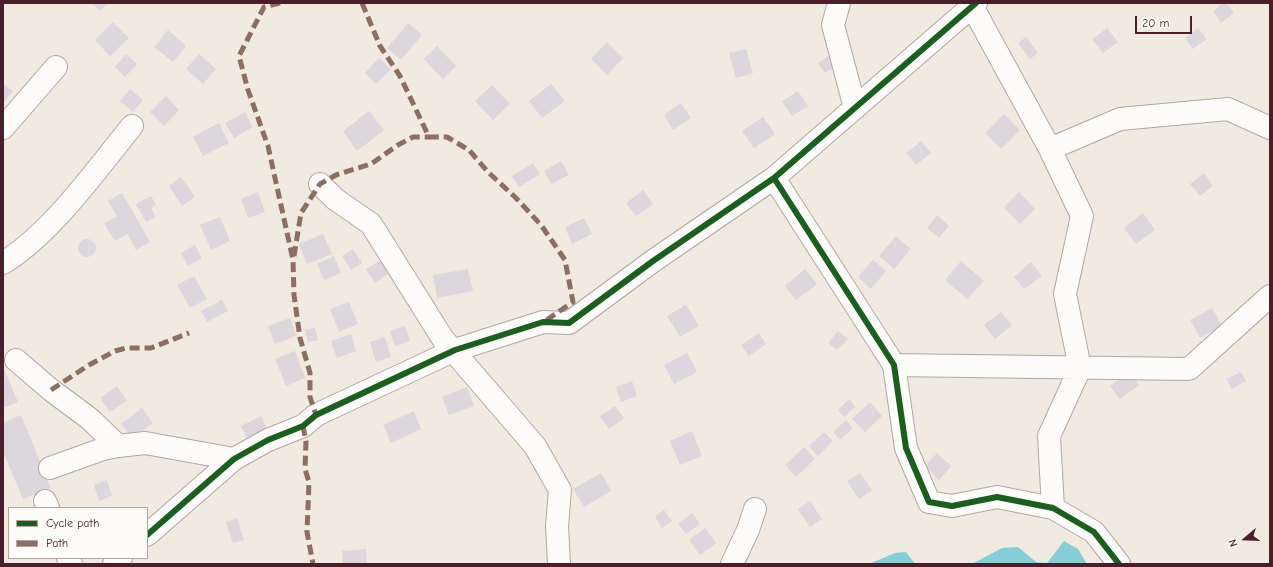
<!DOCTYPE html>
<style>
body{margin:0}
#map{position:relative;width:1273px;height:567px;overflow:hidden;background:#f1eae0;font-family:"Comic Neue",sans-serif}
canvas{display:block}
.frame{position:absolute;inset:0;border:4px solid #4a1f2b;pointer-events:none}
.legend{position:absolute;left:8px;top:507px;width:140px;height:52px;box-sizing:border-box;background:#fdfcf7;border:1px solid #b5a4a5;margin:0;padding:5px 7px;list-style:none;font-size:12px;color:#4a1f2b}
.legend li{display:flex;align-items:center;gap:8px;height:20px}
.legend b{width:20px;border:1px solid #b5a4a5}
.north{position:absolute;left:1225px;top:519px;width:40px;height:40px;-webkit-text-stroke:3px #fdfcf7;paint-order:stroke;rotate:251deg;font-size:11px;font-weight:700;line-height:16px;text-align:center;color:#4a1f2b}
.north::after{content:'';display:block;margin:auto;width:14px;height:18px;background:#4a1f2b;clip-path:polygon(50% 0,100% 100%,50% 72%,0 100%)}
.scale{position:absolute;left:1135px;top:16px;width:57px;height:18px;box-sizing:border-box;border:2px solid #4a1f2b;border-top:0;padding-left:5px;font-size:12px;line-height:14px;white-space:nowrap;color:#4a1f2b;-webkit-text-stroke:3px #fdfcf7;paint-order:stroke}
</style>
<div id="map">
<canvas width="1273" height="567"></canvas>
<div class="frame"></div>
<ul class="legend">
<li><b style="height:5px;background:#1b5e20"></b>Cycle path</li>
<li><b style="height:5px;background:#8d6e63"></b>Path</li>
</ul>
<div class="north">N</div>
<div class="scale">20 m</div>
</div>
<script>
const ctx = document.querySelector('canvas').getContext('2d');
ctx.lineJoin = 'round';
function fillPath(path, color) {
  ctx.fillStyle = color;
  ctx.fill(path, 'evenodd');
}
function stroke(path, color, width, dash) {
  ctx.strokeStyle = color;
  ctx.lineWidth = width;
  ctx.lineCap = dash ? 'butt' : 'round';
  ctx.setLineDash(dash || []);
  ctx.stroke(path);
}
fillPath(new Path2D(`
 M1064,541L1078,549L1087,564H972L1002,548L1018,547L1036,562L1047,563Z
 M906,552L915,564H869L895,553Z`), '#85cdd7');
fillPath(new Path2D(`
 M92,3H108L100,11Z
 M1223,3H1226L1234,13L1221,23L1213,11Z
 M113,22L129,38L110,56L95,40Z
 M408,23L422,35L401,60L387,48Z
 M1107,28L1118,42L1103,53L1092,39Z
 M1198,28L1207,39L1193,49L1185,38Z
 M168,30L186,46L173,62L154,47Z
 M1026,37L1038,53L1030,59L1018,43Z
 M607,42L623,58L607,75L591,59Z
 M437,46L456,66L443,79L424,59Z
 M746,49L753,73L736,78L729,53Z
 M833,53L840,63L825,73L818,63Z
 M126,54L137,64L125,77L115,67Z
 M199,54L216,69L203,84L186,69Z
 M379,58L391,69L376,84L365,73Z
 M3,84L13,91L3,104Z
 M551,84L565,101L542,118L529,101Z
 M492,85L510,104L493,120L475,101Z
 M130,89L143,100L133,112L120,101Z
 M798,91L808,106L792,116L782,101Z
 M166,96L179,110L164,126L150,112Z
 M681,103L691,118L673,130L664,115Z
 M369,111L384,130L357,151L343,131Z
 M245,112L253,127L234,138L225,123Z
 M1004,114L1020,130L1001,149L985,133Z
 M763,117L775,134L754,148L742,131Z
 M219,123L229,143L203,156L193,137Z
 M921,141L931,153L916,165L906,153Z
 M561,161L569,175L551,184L544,171Z
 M533,163L540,174L519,187L512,176Z
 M1204,173L1213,186L1200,196L1190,184Z
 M181,177L195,197L182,206L169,186Z
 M643,190L653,204L636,216L626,203Z
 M258,192L265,212L248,218L241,199Z
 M1019,192L1035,209L1020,224L1004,207Z
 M122,193L150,242L136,250L127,234L115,241L104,223L117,216L108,201Z
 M151,196L156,205L151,208L156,217L146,222L136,204Z
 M1143,213L1155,230L1136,244L1124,228Z
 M937,215L949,226L939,238L927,228Z
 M220,217L230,241L211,250L200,225Z
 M584,218L592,234L572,244L565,227Z
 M323,234L332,254L307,264L299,244Z
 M896,236L911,249L894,269L879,256Z
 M78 248a9 9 0 1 1 18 0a9 9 0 1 1-18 0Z
 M195,245L202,258L188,266L181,253Z
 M353,249L362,263L351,270L342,256Z
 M334,256L341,273L324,280L317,264Z
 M387,256L395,269L375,283L366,269Z
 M873,260L886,271L871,289L858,277Z
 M961,261L984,281L967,299L945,280Z
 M1031,262L1042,276L1024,289L1014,277Z
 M468,269L473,291L437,298L433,275Z
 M805,269L817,284L796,300L785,286Z
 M194,276L207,299L190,308L177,285Z
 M222,300L228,311L207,322L201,311Z
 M349,302L358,324L339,332L330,309Z
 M686,305L699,326L680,337L667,316Z
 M1212,308L1222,326L1200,338L1190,320Z
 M1001,312L1012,325L995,339L984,325Z
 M290,318L296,336L275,344L268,326Z
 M405,326L410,341L395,346L390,331Z
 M315,328L318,340L308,342L305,330Z
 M838,331L848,339L837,350L828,343Z
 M759,333L766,344L749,356L741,345Z
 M351,334L356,351L337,358L331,341Z
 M385,337L391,357L376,362L370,342Z
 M295,351L305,378L286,386L275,359Z
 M687,353L697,372L674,384L664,365Z
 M3,367L18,402L3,408Z
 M1130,372L1139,385L1120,399L1110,386Z
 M1241,372L1246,381L1232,389L1226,379Z
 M632,381L637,396L621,402L616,387Z
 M117,386L127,401L110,412L100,398Z
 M467,387L474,406L449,415L442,397Z
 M849,399L855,407L844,417L838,410Z
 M870,402L882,416L865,432L852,419Z
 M615,406L624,418L609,429L600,416Z
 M142,408L153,423L132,438L121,424Z
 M414,411L421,429L391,443L383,425Z
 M21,415L51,488L23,499L3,452V423Z
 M261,416L270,435L250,444L241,426Z
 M846,420L853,428L840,440L833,432Z
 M692,431L702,456L680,465L670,441Z
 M824,432L833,441L818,456L809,446Z
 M804,447L815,459L796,477L785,465Z
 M937,453L951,466L939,480L925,466Z
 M601,473L611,491L584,507L573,489Z
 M860,473L872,490L859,499L847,481Z
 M107,480L112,496L99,501L94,485Z
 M810,501L822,519L810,527L798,509Z
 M664,510L672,521L662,528L655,516Z
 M692,513L700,524L686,534L678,524Z
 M237,518L244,540L233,543L226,522Z
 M705,528L716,543L700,555L689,540Z
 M366,549L367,564H343L342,551Z`), '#dcd6dd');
const minor = new Path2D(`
 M839,3L833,25L855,108
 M972,6L1050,149L1082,216L1065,294L1080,368L1049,436L1053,508
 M3,128L56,67
 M1050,149L1120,119L1228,109L1270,128
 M774,178L894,365L906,448L929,502L952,506L997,497L1053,508L1094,532L1119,564
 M320,184L335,199L371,224L443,339L535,446L560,490L557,526L559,564
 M3,263C52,233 96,170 132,126
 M16,360L51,390L90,419L118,446L145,443L234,459
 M894,365L1189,369L1270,296
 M50,468L103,449L118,446
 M45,501L48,508
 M147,535L234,459L268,440L303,426L316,415L455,350L543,322L569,323L653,261L774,178L976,3
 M68,558L71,564
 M114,564L121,558
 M732,564L748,530L755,509`);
stroke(minor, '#b1a7a3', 24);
stroke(minor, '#fdfcfa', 22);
stroke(new Path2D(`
 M280,3L264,7L239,56L248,90L268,146L293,260L294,295L300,338L310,373V397L316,415
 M362,3L380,46L400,76L429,137H447L469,150L488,172L516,198L541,225L565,260L573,302L545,321
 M294,256L301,213L320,184L336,175L371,164L398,145L413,137H429
 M51,390L89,365L115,351L126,348H151L189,333
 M303,426L306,441L305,469L309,482L307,532L313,564`), '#8d6e63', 5, [10, 5]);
stroke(new Path2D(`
 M774,178L894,365L906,448L929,502L952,506L997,497L1053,508L1094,532L1119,564
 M147,535L234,459L268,440L303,426L316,415L455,350L543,322L569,323L653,261L774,178L976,3`), '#1b5e20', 6);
</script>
